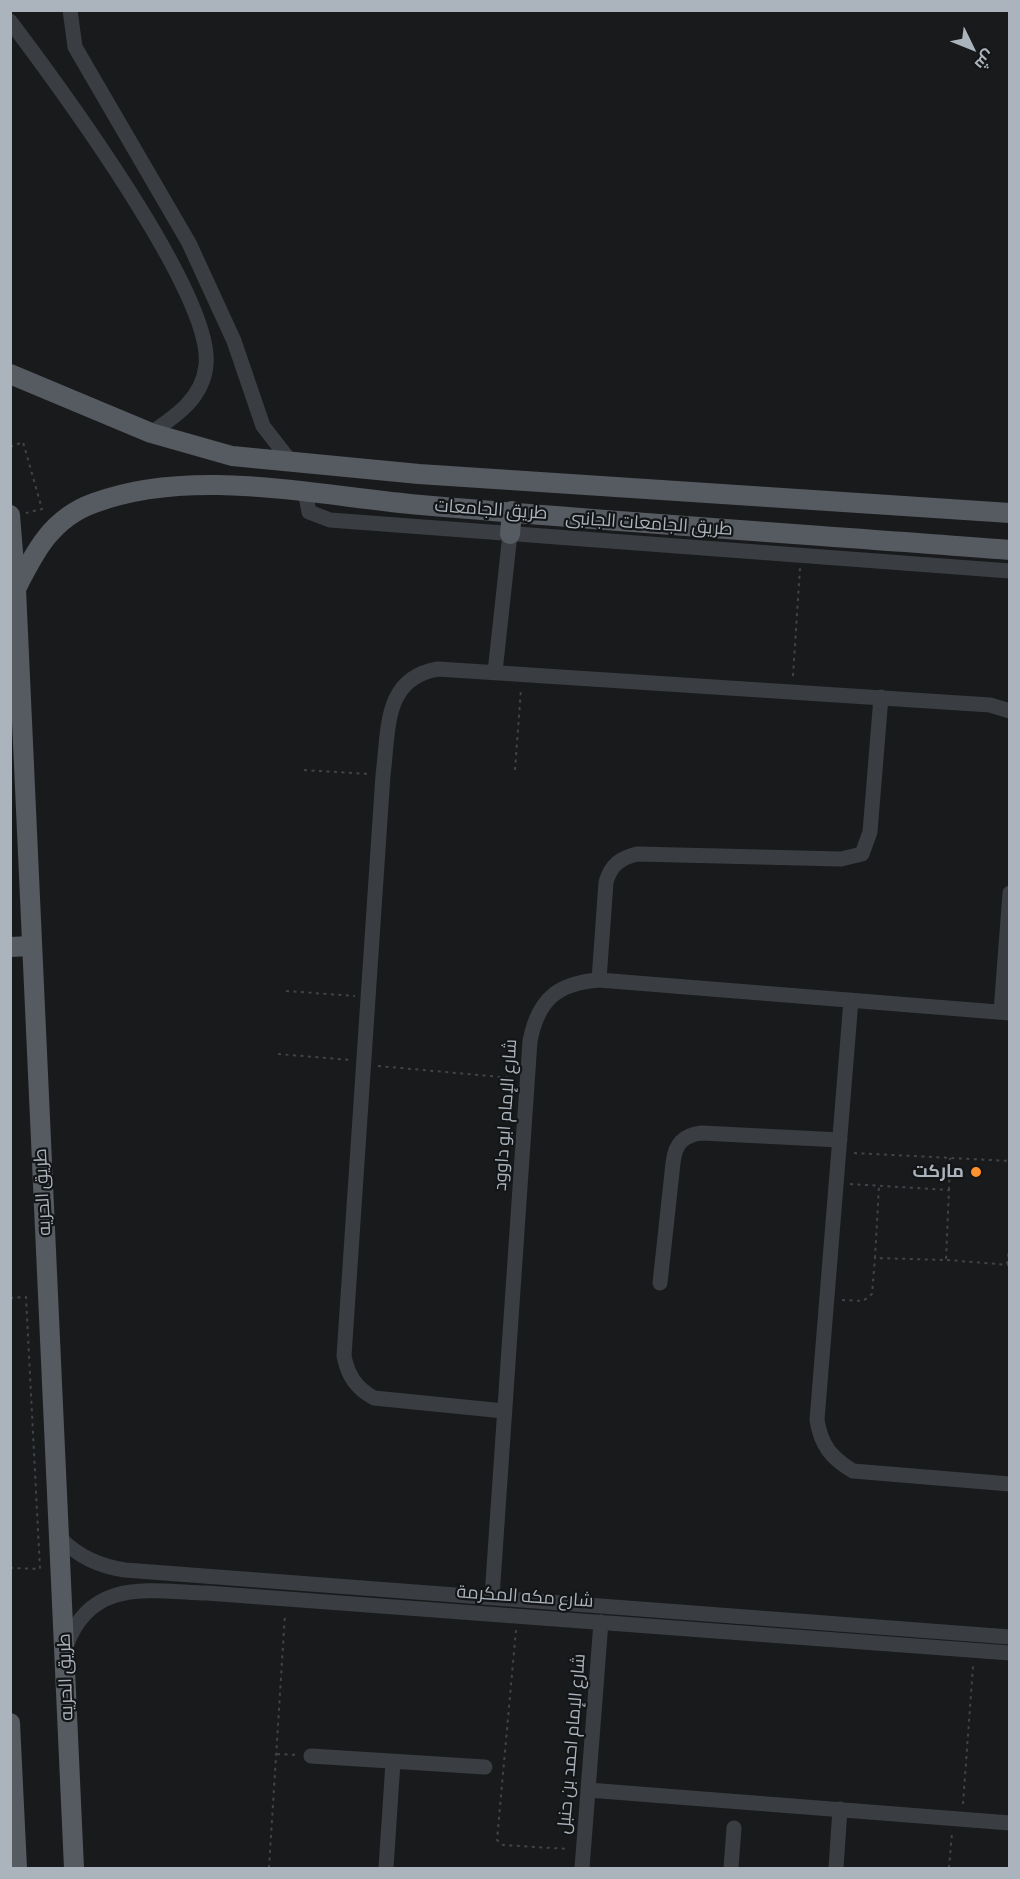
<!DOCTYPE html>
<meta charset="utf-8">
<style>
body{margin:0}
#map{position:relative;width:1020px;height:1879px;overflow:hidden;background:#191a1c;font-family:Manrope,Cairo,sans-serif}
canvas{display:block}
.frame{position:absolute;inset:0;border:12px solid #abb4bd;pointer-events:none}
.north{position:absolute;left:942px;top:18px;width:60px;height:60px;-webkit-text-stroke:4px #141517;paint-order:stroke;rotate:133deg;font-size:16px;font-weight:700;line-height:24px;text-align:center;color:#abb4bd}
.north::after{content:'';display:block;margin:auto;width:21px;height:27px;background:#abb4bd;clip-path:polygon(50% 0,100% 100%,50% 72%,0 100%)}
</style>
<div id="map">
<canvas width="1020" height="1879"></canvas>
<div class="frame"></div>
<div class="north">ش</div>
</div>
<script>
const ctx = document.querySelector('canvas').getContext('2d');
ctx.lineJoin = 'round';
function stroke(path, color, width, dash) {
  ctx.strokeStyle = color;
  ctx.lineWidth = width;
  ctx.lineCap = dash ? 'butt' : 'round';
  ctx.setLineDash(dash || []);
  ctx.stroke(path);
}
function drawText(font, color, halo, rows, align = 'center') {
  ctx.font = font + ' Manrope,Cairo,sans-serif';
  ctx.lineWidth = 4.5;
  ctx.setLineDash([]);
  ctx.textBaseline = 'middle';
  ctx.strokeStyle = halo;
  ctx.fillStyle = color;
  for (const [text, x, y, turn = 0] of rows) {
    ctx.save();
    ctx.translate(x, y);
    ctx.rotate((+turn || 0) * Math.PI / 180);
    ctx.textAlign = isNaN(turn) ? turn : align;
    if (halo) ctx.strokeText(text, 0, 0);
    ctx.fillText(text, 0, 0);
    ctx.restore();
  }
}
stroke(new Path2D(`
 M10,447L23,442L42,509L26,513
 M793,676L800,568
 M304,770L369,774
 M515,770L521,689
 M286,991L355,996
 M278,1054L350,1060
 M378,1066L512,1078
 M854,1153L1010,1161
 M850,1184L949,1190L946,1260L875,1258L879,1186
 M949,1190L950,1158
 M947,1260L1010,1265
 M1007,1264L1010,1243
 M10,1298L26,1297L40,1569
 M842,1300L863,1301L872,1294L875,1258
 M10,1568L40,1569
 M516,1630L497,1840L503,1845L568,1849
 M277,1754L298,1755
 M963,1804L973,1666
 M269,1868L285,1614
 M949,1868L952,1833`), '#404449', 2, [3, 4.5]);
stroke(new Path2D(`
 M70,10L75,47L189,243L234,341L263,426L291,462
 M10,21C56,82 214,295 206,365C203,398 176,416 151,433
 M305,491L309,512L330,520L1010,571
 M495,672L510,534
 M599,980L606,882C611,865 620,858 637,854L841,859L862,854L870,832L881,697
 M851,1000L817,1420C821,1445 831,1458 853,1471L1010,1484
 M1001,1012L1010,893
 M660,1283L673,1163C675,1144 683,1135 702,1133L840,1140
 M504,1411L374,1398C356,1388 348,1376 344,1356L383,775C389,730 383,678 438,669L990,705L1010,711
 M60,1538C79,1557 99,1566 125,1570L1010,1637
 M492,1597L530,1041C538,1000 557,983 599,980L1010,1013
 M66,1646C91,1578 147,1591 207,1593L1010,1653
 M311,1756L485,1767
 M588,1790L1010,1823
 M386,1868L393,1762
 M582,1868L601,1622
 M731,1868L734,1828
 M836,1868L840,1809`), '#3a3d42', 15);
stroke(new Path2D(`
 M10,374L151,433L232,456L419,474L1010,513
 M10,515L16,589L74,1868
 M510,534L512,511
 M16,589C35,551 52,518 94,503C194,466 317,496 421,505C617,522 813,535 1010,550
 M10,947L31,946
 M10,1723L17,1868`), '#565a61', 20);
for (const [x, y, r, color] of [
 [976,1172,6,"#ff922f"]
]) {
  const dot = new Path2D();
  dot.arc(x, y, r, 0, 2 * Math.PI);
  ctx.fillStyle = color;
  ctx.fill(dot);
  stroke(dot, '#141517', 2);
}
drawText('18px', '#abb4bd', '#141517', [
 ["طريق الجامعات",491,510,4],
 ["طريق الجامعات الجانبى",649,524,4],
 ["شارع الإمام ابو داوود",506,1115,-86],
 ["طريق الحريه",43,1192,-93],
 ["شارع مكه المكرمة",525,1597,4],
 ["طريق الحريه",66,1677,-92],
 ["شارع الإمام احمد بن حنبل",572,1744,-85]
]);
drawText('bold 18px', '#abb4bd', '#141517', [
 ["ماركت",964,1172]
], 'right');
</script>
